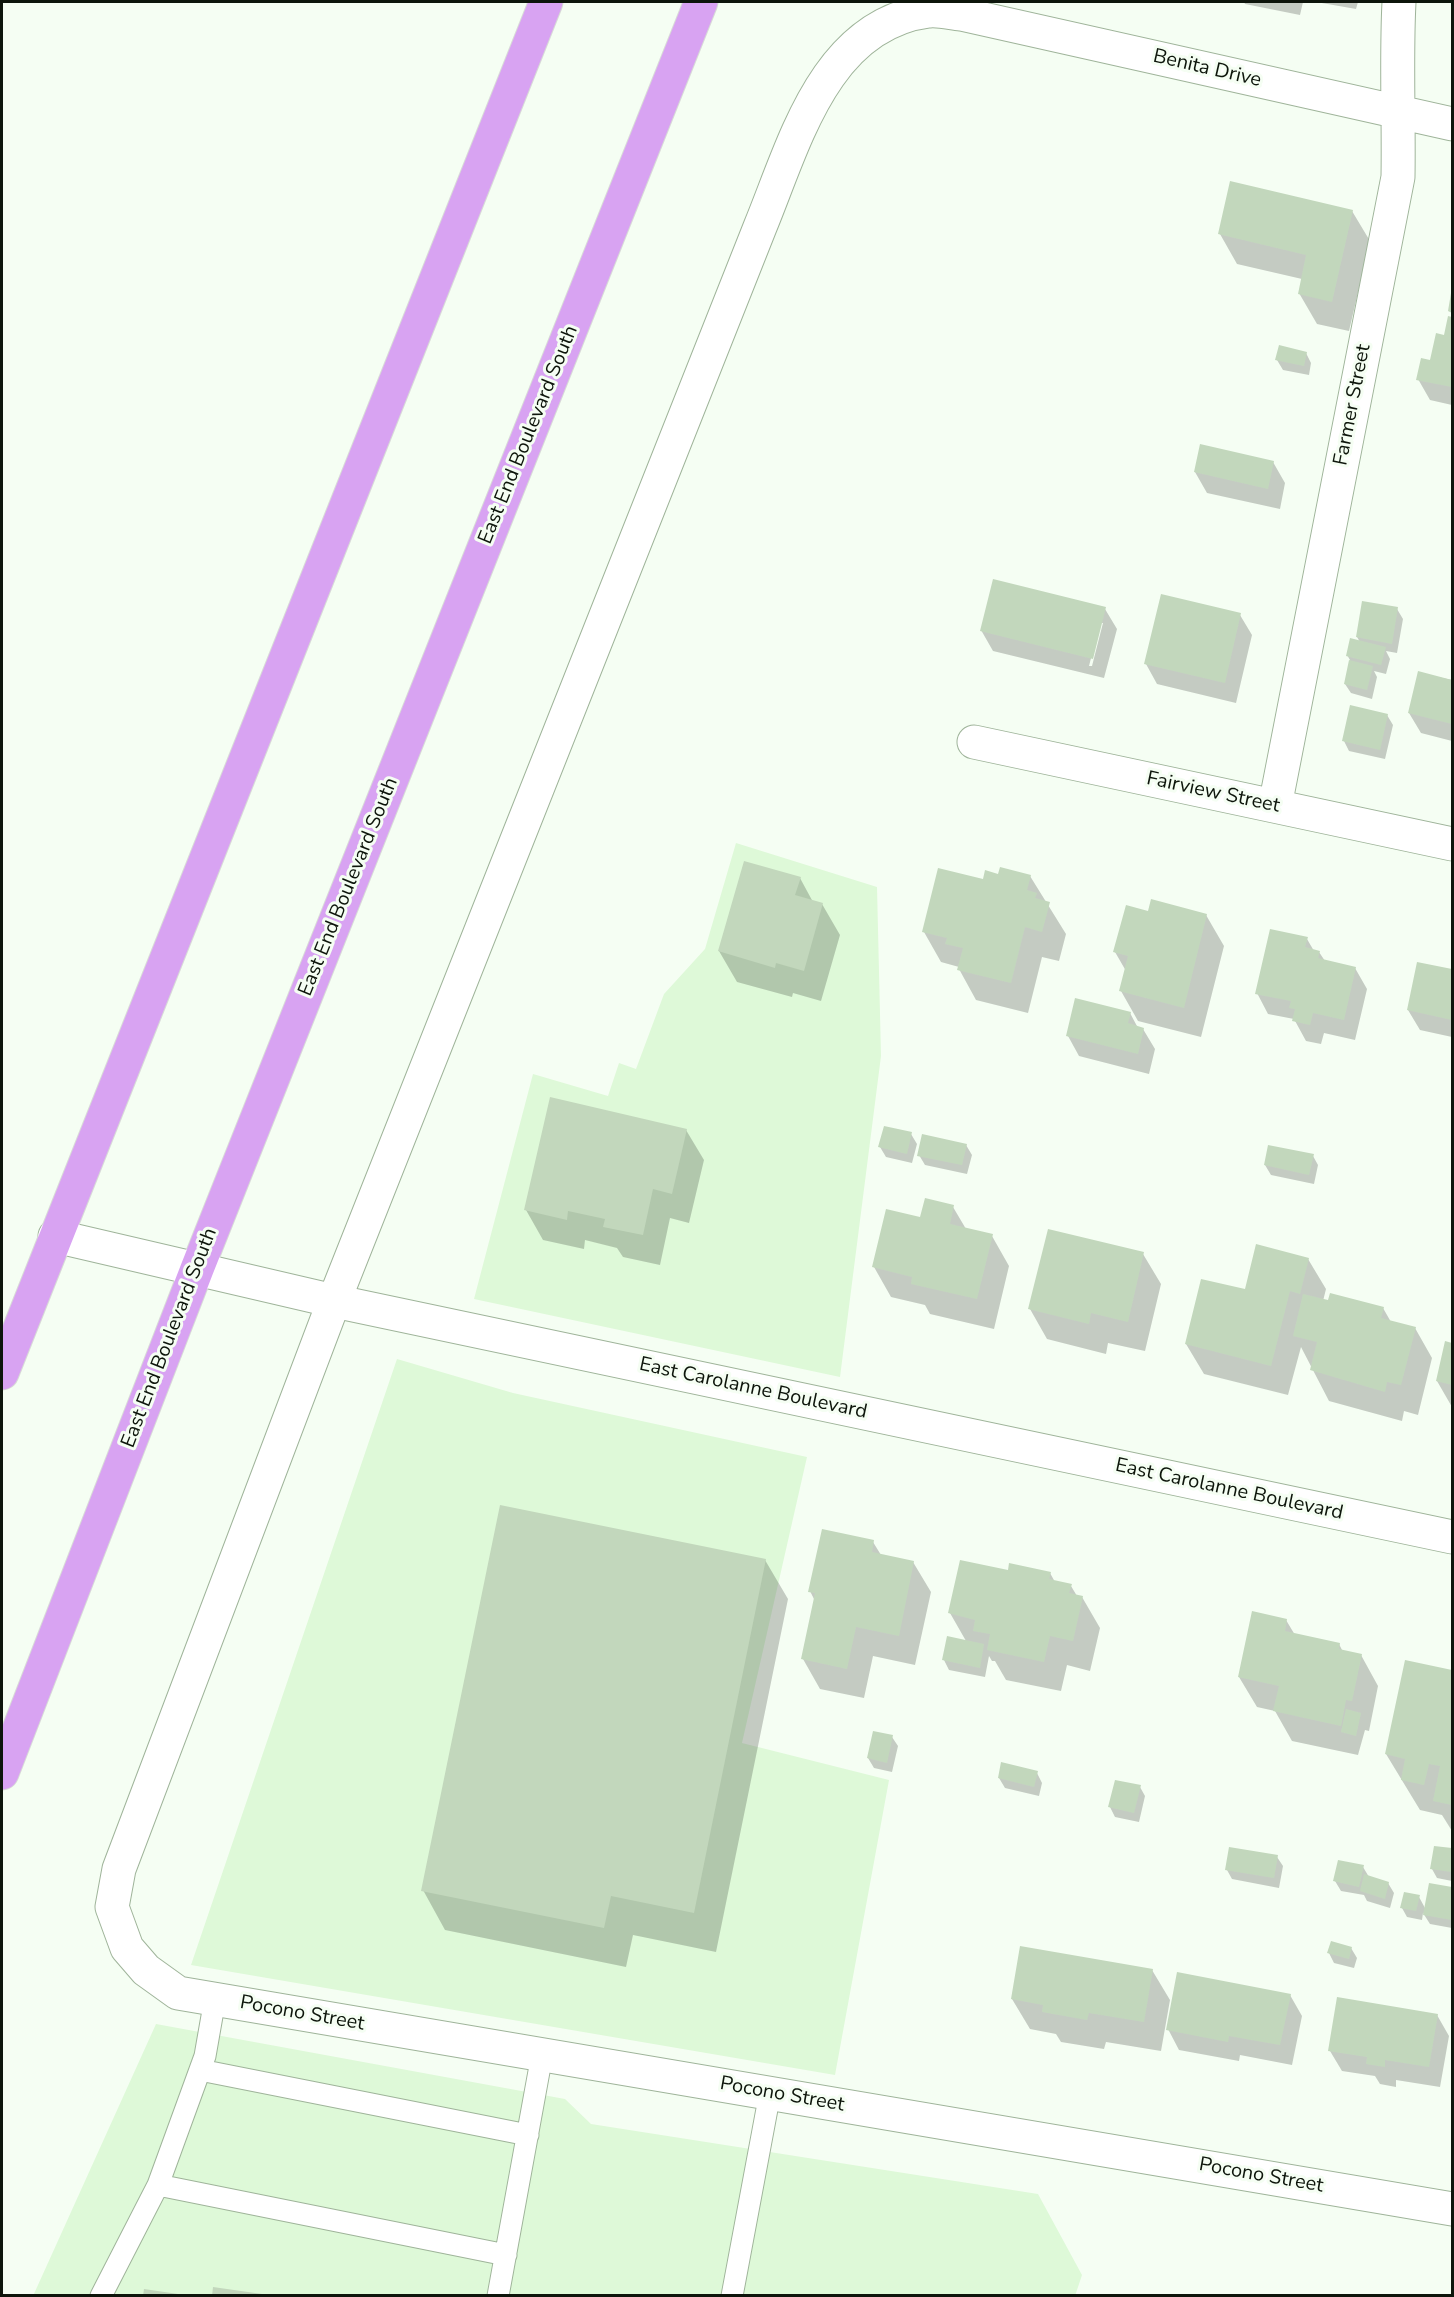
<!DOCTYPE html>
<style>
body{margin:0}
#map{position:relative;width:1454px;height:2297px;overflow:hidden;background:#f5fef3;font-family:"Nunito Sans",sans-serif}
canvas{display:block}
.frame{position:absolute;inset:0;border:3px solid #0d150b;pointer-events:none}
</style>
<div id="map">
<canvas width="1454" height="2297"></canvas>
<div class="frame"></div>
</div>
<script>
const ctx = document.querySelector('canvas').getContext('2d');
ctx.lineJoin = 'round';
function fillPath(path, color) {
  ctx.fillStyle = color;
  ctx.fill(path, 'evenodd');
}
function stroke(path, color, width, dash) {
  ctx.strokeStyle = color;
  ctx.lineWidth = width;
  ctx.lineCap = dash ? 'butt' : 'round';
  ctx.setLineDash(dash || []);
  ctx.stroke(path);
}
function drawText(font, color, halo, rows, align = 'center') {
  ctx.font = font + ' "Nunito Sans",sans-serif';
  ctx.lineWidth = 6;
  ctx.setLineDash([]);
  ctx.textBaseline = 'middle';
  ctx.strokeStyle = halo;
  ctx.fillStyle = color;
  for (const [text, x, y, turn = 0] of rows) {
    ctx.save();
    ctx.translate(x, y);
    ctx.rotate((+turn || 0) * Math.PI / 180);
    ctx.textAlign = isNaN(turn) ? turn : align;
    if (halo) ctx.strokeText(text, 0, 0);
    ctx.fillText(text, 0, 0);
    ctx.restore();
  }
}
fillPath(new Path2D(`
 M736,843L877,887L881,1056L840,1377L474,1299L533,1074L608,1096L619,1063L636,1069L664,994L705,949Z
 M397,1359L513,1393L807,1457L742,1743L889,1780L835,2075L191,1965Z
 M156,2024L565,2099L591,2124L1038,2194L1082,2275L1075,2296H33Z`), '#def9d8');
fillPath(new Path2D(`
 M1244,2H1303L1300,15L1245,4Z
 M1316,2H1358L1356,9Z
 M1352,211L1370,241L1349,331L1317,324L1299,293L1302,279L1237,264L1220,234Z
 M1449,318L1452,319V405L1430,400L1418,379L1445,337Z
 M1306,353L1311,363L1309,375L1283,370L1277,360Z
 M1273,462L1285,483L1280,509L1207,493L1195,472Z
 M1105,609L1117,629L1104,678L993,651L981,630ZM1100,623H1103L1092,666H1089Z
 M1397,609L1403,619L1397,653L1386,651L1390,659L1386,674L1374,671L1377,677L1372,699L1351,693L1345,684L1350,660L1347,655L1360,642L1357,637Z
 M1240,615L1252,635L1236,703L1157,684L1146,664Z
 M1419,673L1452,680V741L1421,733L1409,713Z
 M1387,715L1393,725L1385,759L1349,751L1344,741Z
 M999,875L1030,876L1066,934L1059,961L1042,957L1028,1013L976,1000L959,969V967L941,962L924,932L984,881Z
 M800,878L813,902L822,904L840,935L821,1001L793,993L792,997L737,982L719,951Z
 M1149,912L1206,915L1224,946L1201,1037L1138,1021L1121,991L1126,971L1115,952Z
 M1307,939L1314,951L1319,952L1325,961L1355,968L1367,989L1355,1040L1324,1033L1321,1044L1306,1041L1294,1019L1268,1014L1257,993Z
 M1418,964L1452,971V1037L1420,1030L1408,1010Z
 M1130,1013L1138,1028L1143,1029L1155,1049L1149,1074L1079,1056L1068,1036Z
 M686,1130L704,1160L689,1223L670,1218L660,1265L623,1257L617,1248L585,1240L584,1249L543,1240L526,1210Z
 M911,1134L917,1144L912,1163L886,1157L880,1147Z
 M966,1145L972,1155L967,1174L925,1165L919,1155Z
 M1313,1156L1318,1165L1314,1184L1271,1175L1265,1165Z
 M953,1207L966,1229L992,1236L1009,1266L994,1329L930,1314L925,1305L891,1297L874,1267L921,1219Z
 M1143,1254L1161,1284L1145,1351L1108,1343L1106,1354L1047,1339L1030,1309Z
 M1308,1259L1326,1289L1323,1301L1383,1308L1391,1322L1415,1328L1432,1358L1418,1415L1404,1411L1402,1421L1329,1401L1301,1347L1288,1395L1204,1374L1186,1344L1246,1291Z
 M1446,1343L1452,1344V1407L1437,1381Z
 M873,1542L881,1555L913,1562L931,1592L915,1665L873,1656L864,1698L820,1689L803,1659L815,1601L810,1591Z
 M765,1560L788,1599L716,1952L633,1935L626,1967L445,1930L423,1890Z
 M1009,1572L1050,1573L1055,1582L1071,1586L1077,1596L1082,1597L1100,1628L1090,1671L1067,1665L1061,1691L1006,1680L995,1661H992L989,1656L985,1677L949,1670L944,1660L966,1641L950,1613Z
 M1286,1620L1295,1635L1339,1644L1343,1652L1361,1655L1378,1686L1369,1731L1365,1730L1358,1755L1292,1741L1275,1711L1257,1707L1239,1677Z
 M1407,1662L1452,1671V1831L1442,1815L1420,1810L1386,1754Z
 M892,1737L898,1746L892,1772L874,1768L868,1758Z
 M1037,1773L1042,1783L1039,1796L1005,1788L999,1778Z
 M1140,1787L1145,1796L1139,1822L1115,1817L1110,1807Z
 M1435,1847L1452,1850V1881L1437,1878L1432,1869Z
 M1277,1857L1283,1866L1279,1888L1232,1879L1227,1870Z
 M1363,1867L1369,1877L1388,1883L1394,1893L1390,1908L1367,1901L1364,1895L1341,1891L1335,1881Z
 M1430,1884L1452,1889V1928L1430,1924L1423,1913L1422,1920L1407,1917L1402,1908L1419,1897L1425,1908Z
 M1351,1948L1357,1958L1354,1968L1334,1963L1329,1953Z
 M1152,1970L1170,2000L1161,2051L1106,2042L1104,2049L1061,2042L1056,2034L1030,2029L1012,1999Z
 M1290,1995L1302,2016L1292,2065L1240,2055L1239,2061L1179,2050L1168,2029Z
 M1437,2015L1449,2036L1440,2087L1396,2080V2087L1380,2084L1375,2076L1342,2071L1330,2051Z`), '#0003');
fillPath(new Path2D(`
 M1230,181L1353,210L1332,302L1298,294L1306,255L1218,234Z
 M1451,293H1452V313L1448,311Z
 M1448,316L1452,317V387L1416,380L1421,358L1430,360L1436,333L1444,335Z
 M1279,345L1307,352L1304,366L1275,360Z
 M1200,444L1274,461L1268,489L1194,472Z
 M993,579L1106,607L1093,659L980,631Z
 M1161,594L1241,613L1225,683L1144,664Z
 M1362,601L1398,607L1392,644L1356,637Z
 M1350,638L1386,647L1381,665L1346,656Z
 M1349,660L1373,666L1367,690L1344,684Z
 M1418,671L1452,680V724L1408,713Z
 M1350,705L1388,714L1380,750L1342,741Z
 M744,861L801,877L795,895L823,903L804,971L776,963L775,968L718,951Z
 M1000,867L1031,875L1027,890L1037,893L1035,898L1050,902L1042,932L1025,927L1011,983L957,970L963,948L945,944L947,938L922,932L938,868L983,879L985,870L998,874Z
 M1151,899L1207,914L1184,1008L1119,991L1128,956L1113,952L1126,905L1148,911Z
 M1270,929L1308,937L1305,947L1320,951L1318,958L1356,967L1344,1020L1313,1013L1310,1025L1292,1021L1295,1009L1289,1008L1291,1001L1255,994Z
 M1417,962L1452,969V1020L1407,1010Z
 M1075,998L1131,1012L1128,1023L1144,1028L1138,1054L1066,1036Z
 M550,1097L687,1129L672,1194L653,1189L643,1235L603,1227L605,1219L568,1211L567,1220L524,1210Z
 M884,1126L912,1132L907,1154L878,1147Z
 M922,1134L967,1144L962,1165L917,1156Z
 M1268,1145L1314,1154L1309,1175L1264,1165Z
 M925,1198L954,1205L950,1224L993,1234L977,1299L911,1284L912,1277L872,1267L886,1209L920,1217Z
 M1048,1229L1144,1252L1128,1322L1091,1313L1089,1324L1028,1309Z
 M1256,1244L1309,1258L1300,1294L1290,1291L1271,1366L1185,1344L1201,1279L1245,1289Z
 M1330,1293L1384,1307L1381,1318L1416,1327L1401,1385L1387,1382L1385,1392L1310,1370L1317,1342L1293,1336L1303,1294L1328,1300Z
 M1445,1341L1452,1343V1385L1436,1381Z
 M500,1505L766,1559L694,1913L611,1896L604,1928L421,1891Z
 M822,1529L874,1540L872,1552L914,1561L899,1636L856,1627L847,1669L801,1659L815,1593L808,1592Z
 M960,1560L1008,1570L1009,1563L1051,1572L1049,1579L1072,1584L1069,1593L1083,1596L1073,1641L1050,1636L1044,1662L987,1650L990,1634L973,1631L975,1620L948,1613Z
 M1252,1611L1287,1619L1285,1631L1340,1643L1339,1649L1362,1654L1352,1701L1346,1700L1341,1726L1273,1711L1279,1686L1238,1677Z
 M947,1636L984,1644L980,1668L942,1660Z
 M1405,1660L1452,1670V1805L1433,1801L1440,1766L1429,1764L1424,1785L1401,1780L1405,1759L1385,1754Z
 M1346,1709L1361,1713L1356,1736L1341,1732Z
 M873,1731L893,1735L887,1763L867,1758Z
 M1001,1762L1038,1771L1034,1787L998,1778Z
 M1115,1780L1141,1785L1134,1813L1108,1807Z
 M1434,1846L1452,1848V1872L1430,1869Z
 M1229,1847L1278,1855L1274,1878L1225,1870Z
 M1338,1860L1364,1865L1359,1887L1333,1881Z
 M1364,1874L1389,1882L1385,1899L1360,1891Z
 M1429,1883L1452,1887V1920L1423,1915Z
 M1404,1892L1420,1895L1416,1911L1400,1908Z
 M1331,1941L1352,1947L1349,1959L1327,1953Z
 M1020,1946L1153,1969L1144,2022L1089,2013L1087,2020L1042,2012L1043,2005L1011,1999Z
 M1177,1972L1291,1994L1280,2045L1229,2036L1228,2042L1166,2030Z
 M1337,1997L1438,2014L1429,2067L1385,2060V2067L1366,2064L1367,2057L1328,2051Z
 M213,2287L262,2294V2296H212Z
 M144,2289L178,2294V2296H143Z`), '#c2d7bc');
const lane = new Path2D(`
 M200,2070L528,2135
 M158,2185L506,2255
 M101,2296L158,2185L205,2056L215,1999
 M498,2296L542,2055
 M732,2296L770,2093`);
const street = new Path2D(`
 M1452,124L961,14C951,13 939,10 929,11C824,24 794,145 760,227L334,1301L119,1869L112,1907L127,1948L146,1970L178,1993L1452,2209
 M974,742L1452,844
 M1275,806L1398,177C1399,118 1396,60 1399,2`);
const secondary = new Path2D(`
 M55,1236L334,1301L1452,1537`);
const highway = new Path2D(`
 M2,1373L546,2
 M2,1773L197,1269L701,2`);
stroke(lane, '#9fb49a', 23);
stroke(street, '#9fb49a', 35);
stroke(secondary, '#9fb49a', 35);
stroke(highway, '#d8dad8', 35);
stroke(lane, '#fff', 21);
stroke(street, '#fff', 33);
stroke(secondary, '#fff', 33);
stroke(highway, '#d8a3f2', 33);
drawText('20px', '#0d150b', '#f5fef3', [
 ["Benita Drive",1207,69,13],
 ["Farmer Street",1353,405,-79],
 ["East End Boulevard South",529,435,-68],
 ["Fairview Street",1213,793,12],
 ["East End Boulevard South",349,887,-68],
 ["East End Boulevard South",170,1338,-69],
 ["East Carolanne Boulevard",753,1389,12],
 ["East Carolanne Boulevard",1229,1490,12],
 ["Pocono Street",302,2014,10],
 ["Pocono Street",782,2095,10],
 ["Pocono Street",1261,2176,10]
]);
</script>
